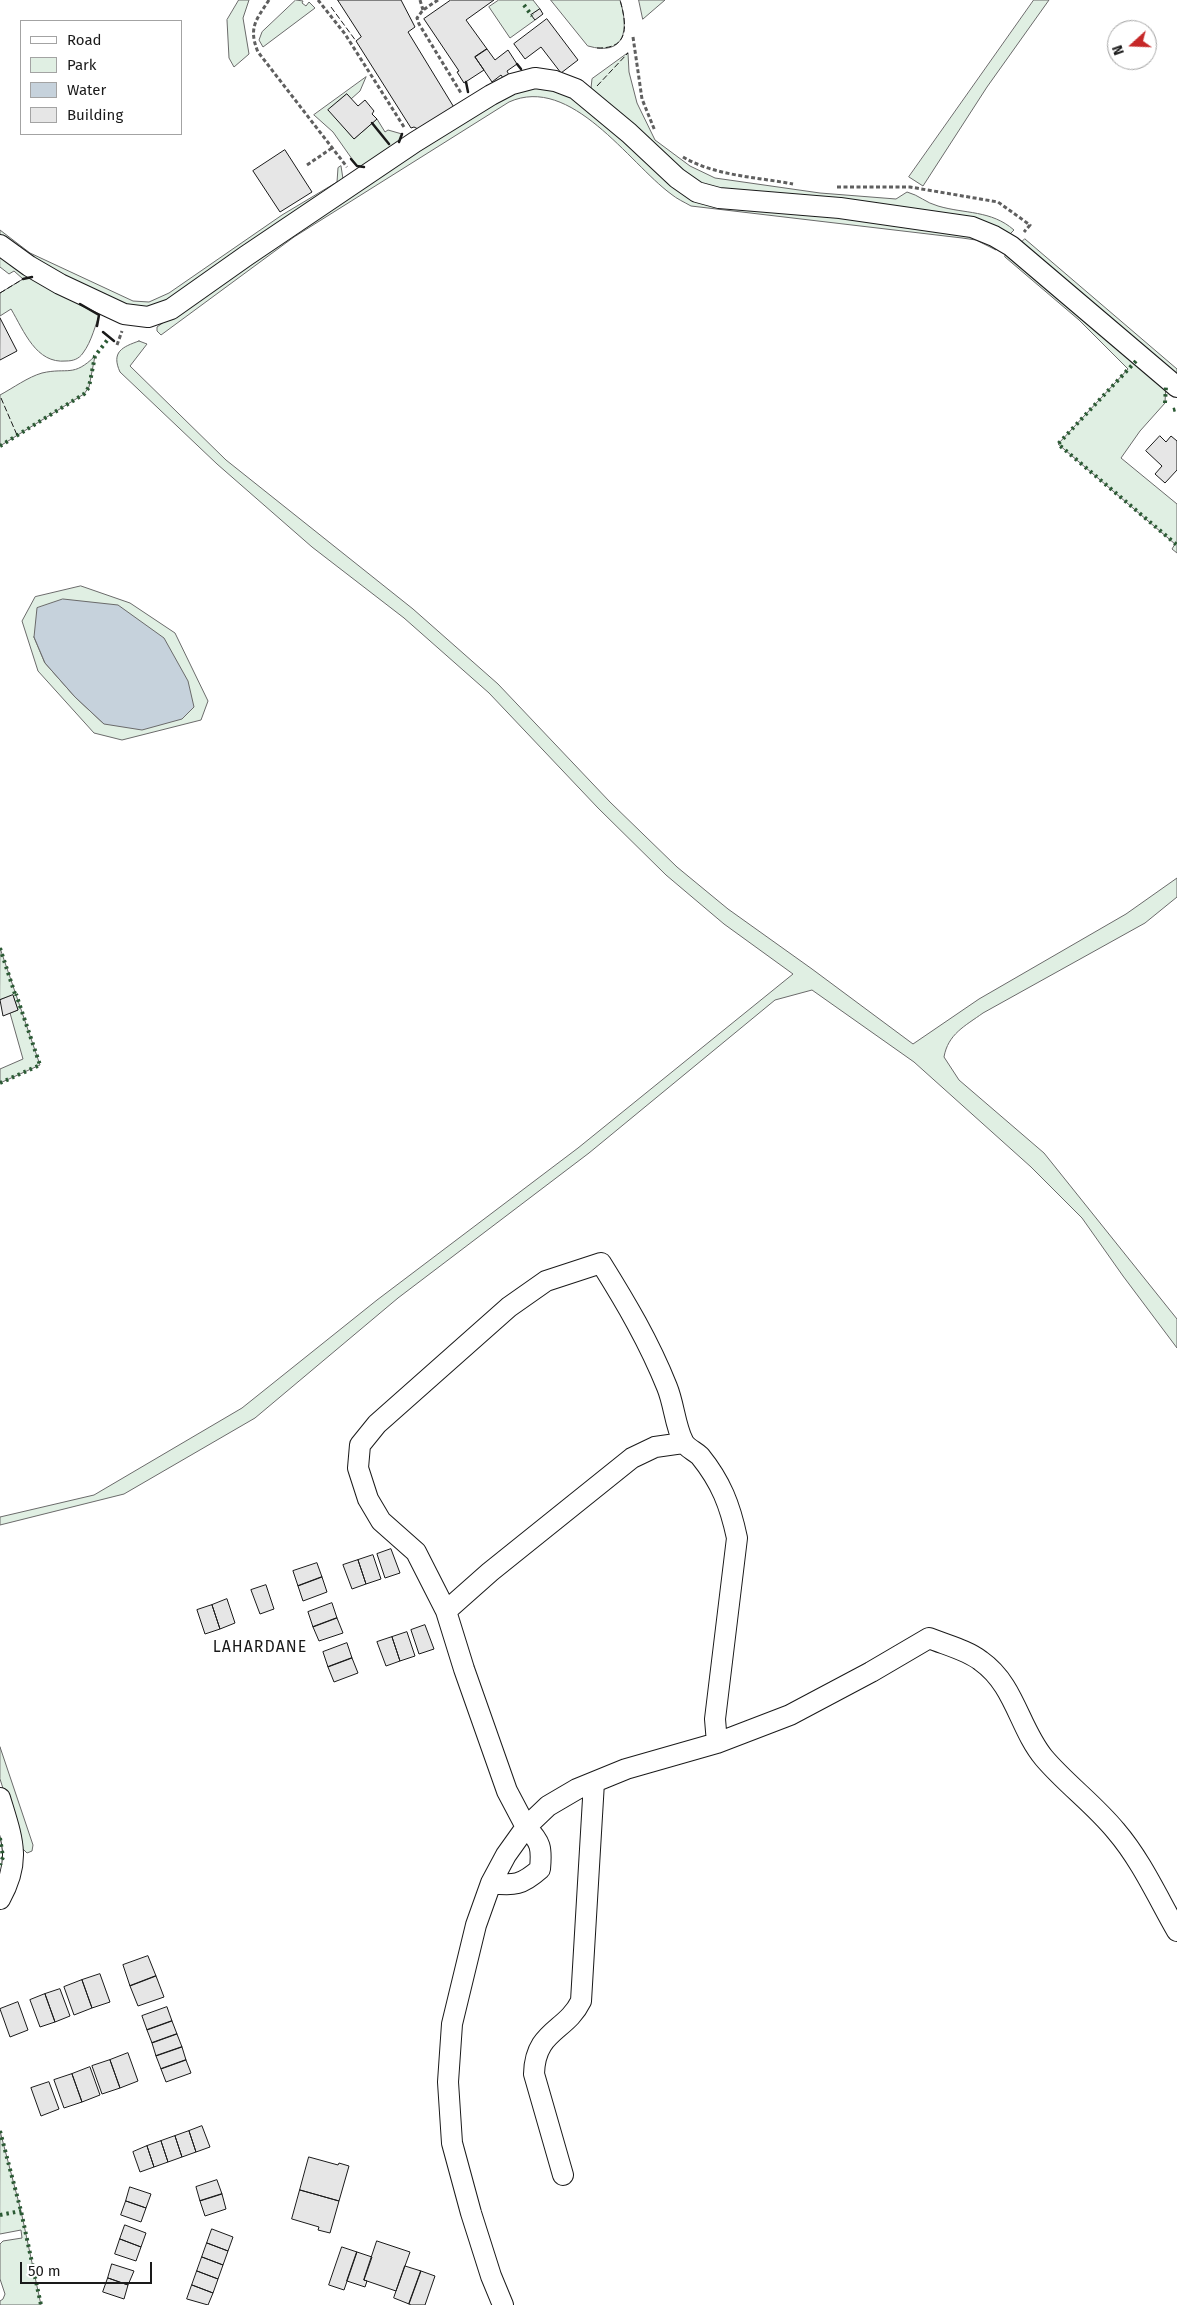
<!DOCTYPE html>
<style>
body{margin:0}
#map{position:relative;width:1177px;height:2305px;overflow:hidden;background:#fff;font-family:"Fira Sans",sans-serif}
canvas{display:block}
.legend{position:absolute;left:20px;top:20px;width:162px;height:115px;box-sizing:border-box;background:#fff;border:1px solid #a3a3a3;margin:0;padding:6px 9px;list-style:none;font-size:15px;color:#1a1a1a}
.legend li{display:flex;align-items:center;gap:10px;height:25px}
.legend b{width:25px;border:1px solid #a3a3a3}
.north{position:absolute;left:1107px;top:20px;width:50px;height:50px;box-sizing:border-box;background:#fff;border:1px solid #a3a3a3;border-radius:50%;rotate:250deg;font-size:14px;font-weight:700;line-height:20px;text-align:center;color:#1a1a1a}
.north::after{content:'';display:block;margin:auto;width:18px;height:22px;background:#c62828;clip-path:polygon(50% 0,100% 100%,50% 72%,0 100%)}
.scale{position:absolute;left:20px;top:2262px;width:132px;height:22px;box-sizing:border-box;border:2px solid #1a1a1a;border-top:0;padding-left:6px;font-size:15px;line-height:18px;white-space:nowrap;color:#1a1a1a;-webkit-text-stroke:4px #fff;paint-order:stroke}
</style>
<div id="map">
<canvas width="1177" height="2305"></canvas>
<ul class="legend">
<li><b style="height:6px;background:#fff"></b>Road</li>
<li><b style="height:14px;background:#e0efe3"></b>Park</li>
<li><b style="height:14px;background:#c6d2dc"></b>Water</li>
<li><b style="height:14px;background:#e6e6e6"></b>Building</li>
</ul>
<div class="north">N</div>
<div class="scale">50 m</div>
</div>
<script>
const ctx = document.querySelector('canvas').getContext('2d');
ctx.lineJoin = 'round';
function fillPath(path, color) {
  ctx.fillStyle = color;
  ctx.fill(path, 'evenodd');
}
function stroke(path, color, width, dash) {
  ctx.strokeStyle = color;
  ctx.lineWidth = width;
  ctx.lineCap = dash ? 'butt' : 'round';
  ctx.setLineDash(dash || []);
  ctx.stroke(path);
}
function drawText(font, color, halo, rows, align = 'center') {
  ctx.font = font + ' "Fira Sans",sans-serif';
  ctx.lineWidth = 4;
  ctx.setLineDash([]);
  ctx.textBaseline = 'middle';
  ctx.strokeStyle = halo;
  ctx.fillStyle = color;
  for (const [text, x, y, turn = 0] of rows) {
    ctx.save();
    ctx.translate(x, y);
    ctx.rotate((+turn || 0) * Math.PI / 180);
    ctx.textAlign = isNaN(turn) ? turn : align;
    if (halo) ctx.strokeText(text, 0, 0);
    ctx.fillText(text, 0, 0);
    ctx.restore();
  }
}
const green = new Path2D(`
 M239,0H249L243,18L249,54L234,67L229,58L227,20Z
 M296,0L303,1L302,3L306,6L309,2L315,8L263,47L259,40L262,32Z
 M499,0H533L540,9L532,15L535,20L510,38L489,7Z
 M551,0H620C629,29 626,57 588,46Z
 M639,0H665L643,19Z
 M1034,0H1049L987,87L923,186L909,177Z
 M628,53L629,72L637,103L655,140L690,166L715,178L820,193L896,199L907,192C919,195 926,203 938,206C965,214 991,210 1014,230L1009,235L699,187L591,88L592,79Z
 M366,77L360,91L351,99L347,94L329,110L354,139L377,119L385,132L388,130L402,134C402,146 373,161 363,167L357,166L333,132L314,115Z
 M527,85L562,90L674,182L967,231L998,246L996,250L976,240L962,238L691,206C684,202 677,199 671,194C629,163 571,74 509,102L294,237L161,335L157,331V327L215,285L482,109Z
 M341,166L343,179L163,308L132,309L45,269L0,239V230L30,253L133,301L149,302L169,293L282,215L337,182L338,168Z
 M1025,239L1177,369V380L1019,245Z
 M0,250L101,311C95,325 92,341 83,353C79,359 73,361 66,361C36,364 24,331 11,309L0,316V293L23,279L14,271L9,274L0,267Z
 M1007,250L1166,383L1165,403L1140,431L1121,458L1177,504V553L1172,549L1175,544L1058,444L1128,369L1079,320L1005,257Z
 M139,341L147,344L130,366L226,460L413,609L498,684L610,802L677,867L728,909L812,969L913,1044L979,999L1126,914L1177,878V897L1145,923L983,1013C965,1026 948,1034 944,1057L959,1080L1044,1153L1177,1319V1348L1123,1276L1082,1218L1031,1167L914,1062L812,990L775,1000L589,1153L398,1298L255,1418L124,1494L0,1525V1517L94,1495L242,1408L377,1300L578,1148L793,974L724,924L666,875L598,808L489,693L404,618L312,547L217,464L120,372C111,352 122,347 139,341Z
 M95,356L89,387L84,394L0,446V395C13,388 28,377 42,373C68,367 73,378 95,356Z
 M81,586L130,603L175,633L208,701L201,720L122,740L94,733L38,671L22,621L35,597ZM34,637L104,724L75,697L45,663Z
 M0,948L40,1065L0,1083V1069L23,1059L10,1013L18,1010L13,996L0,1000Z
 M0,1747L33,1845L32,1851L27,1853L22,1848L0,1779Z
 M0,2131L21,2211L41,2305H0V2301L3,2299L5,2294L0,2279V2244L3,2241L22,2238L21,2230L0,2234Z`);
fillPath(green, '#e0efe3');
stroke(green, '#6a6a6a', 1);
const water = new Path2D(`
 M63,599L118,605L164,638L188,681L194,707L182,719L142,730L104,724L75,697L45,663L34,637L37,608Z`);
fillPath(water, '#c6d2dc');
stroke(water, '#6a6a6a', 1);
const building = new Path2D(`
 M338,0H401L415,27L408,32L455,109L418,129L414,127L411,128L356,41L361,37Z
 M451,0H494L466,20L487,49L475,57L484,70L464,83L457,72L459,71L424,19Z
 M540,9L543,14L535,20L531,15Z
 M547,19L578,60L561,73L541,47L525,59L514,44Z
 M487,49L495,60L508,50L517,64L507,71L510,77L505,81L501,75L492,82L475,57Z
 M347,94L358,106L365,100L374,111L372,114L377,119L354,139L328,110Z
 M285,150L312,192L280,212L253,171Z
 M0,318L17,351L0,360Z
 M1160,436L1166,442L1171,436L1177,441V470L1165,483L1155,474L1162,466L1146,451Z
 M13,995L18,1010L3,1016L0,1000Z
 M391,1549L400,1573L385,1578L377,1554Z
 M373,1555L381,1579L366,1584L358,1560Z
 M358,1560L366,1584L352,1589L343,1565Z
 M317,1563L322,1577L298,1586L293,1571Z
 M322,1577L327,1592L303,1601L298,1586Z
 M266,1585L274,1609L260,1614L251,1590Z
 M227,1599L235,1623L220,1629L212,1605Z
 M332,1603L337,1618L313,1627L308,1612Z
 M212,1605L220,1629L205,1634L197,1610Z
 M337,1618L343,1633L319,1641L313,1627Z
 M425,1625L434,1649L419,1654L411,1630Z
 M407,1632L415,1656L400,1661L392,1637Z
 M392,1637L400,1661L386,1666L377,1642Z
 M347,1643L352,1658L328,1667L323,1652Z
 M352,1658L358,1673L334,1682L328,1667Z
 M148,1956L156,1976L130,1986L123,1965Z
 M100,1974L110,2002L92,2008L82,1980Z
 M156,1976L164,1997L138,2006L130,1986Z
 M82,1980L92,2008L74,2015L64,1987Z
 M60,1989L70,2016L55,2022L45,1994Z
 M45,1994L55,2022L40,2027L30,2000Z
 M18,2002L28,2030L10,2037L0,2009Z
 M167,2007L172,2021L147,2030L142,2016Z
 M172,2021L177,2034L152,2043L147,2030Z
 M177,2034L182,2047L156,2056L152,2043Z
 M182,2047L186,2060L161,2069L156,2056Z
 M128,2053L138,2081L120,2088L110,2060Z
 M110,2060L120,2088L102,2094L92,2066Z
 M186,2060L191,2073L166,2082L161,2069Z
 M90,2067L100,2095L82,2102L72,2074Z
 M72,2074L82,2102L64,2108L54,2080Z
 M49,2082L59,2109L41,2116L31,2088Z
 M202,2126L210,2147L196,2152L189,2131Z
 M189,2131L196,2152L182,2157L175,2136Z
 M175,2136L182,2157L168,2162L161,2141Z
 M161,2141L168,2162L154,2167L147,2146Z
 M147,2146L154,2167L140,2172L133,2152Z
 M309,2157L338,2165L339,2163L349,2166L339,2201L300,2190Z
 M217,2180L222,2194L200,2201L196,2187Z
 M130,2187L151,2194L146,2208L126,2201Z
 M300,2190L339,2201L330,2233L318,2230L319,2227L292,2219Z
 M222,2194L226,2209L205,2216L200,2201Z
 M126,2201L146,2208L141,2222L121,2215Z
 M125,2225L146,2233L141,2247L120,2239Z
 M212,2229L233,2237L228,2251L207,2243Z
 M120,2239L141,2247L136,2261L115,2254Z
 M377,2241L410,2252L396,2291L364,2280Z
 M207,2243L228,2251L223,2265L202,2257Z
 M342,2247L357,2252L344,2290L329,2285Z
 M357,2252L372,2257L364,2280L367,2281L365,2287L347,2281Z
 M202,2257L223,2265L218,2279L197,2271Z
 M112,2264L134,2271L128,2285L108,2278Z
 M405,2266L421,2271L409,2304L394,2298Z
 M197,2271L218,2279L213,2293L192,2285Z
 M421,2271L435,2276L425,2305H411L409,2304Z
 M108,2278L128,2285L124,2299L103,2292Z
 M192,2285L213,2293L208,2305L187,2299Z`);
fillPath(building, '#e6e6e6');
stroke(building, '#1a1a1a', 1);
const minor = new Path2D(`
 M0,245L29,266L60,284L124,314L148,317L171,309L246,256L415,142L491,95L512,84L535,78L555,81L576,89L629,133L677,178L697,192L719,198L840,208L972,227L994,236L1011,246L1177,387
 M446,1611L490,1572L632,1458L655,1447L683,1443
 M717,1743L715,1719L737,1538C730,1505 721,1482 700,1456C695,1451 686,1448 683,1441C675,1425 674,1404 667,1387C649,1342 626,1303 601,1263L546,1281L509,1307L377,1424L360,1445L358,1468L368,1499L381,1521L416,1552L446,1611L464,1669L507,1791L526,1827L548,1806L577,1789L626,1769L717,1743L790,1715L871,1672L929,1638C946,1645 967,1650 981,1661C1015,1685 1019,1728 1044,1758C1066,1784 1094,1804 1116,1831C1141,1860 1158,1898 1177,1931
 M0,1798C12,1838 22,1860 0,1899
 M491,1883C514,1886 522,1885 540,1869C542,1848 541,1842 526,1827L506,1855L491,1883L476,1925L452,2024L448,2082L452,2143L471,2213L491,2276L503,2305
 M563,2175L534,2074C535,2030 566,2032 581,2001L594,1782`);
stroke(minor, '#1a1a1a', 22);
stroke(new Path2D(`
 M269,0C256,20 248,28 258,52L347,167
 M318,0L345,34L404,127
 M420,0L423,10
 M438,0L423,10L417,18L419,24L461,93
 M633,37L642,99L655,131
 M683,157C715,176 757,177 793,184
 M307,165L332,148
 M837,187H910L998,202L1030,225L1024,232
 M117,345L122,331`), '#5f5f5f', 3, [4, 2.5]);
stroke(minor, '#fff', 20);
stroke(new Path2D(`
 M524,5L532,16
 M1136,361L1058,444L1177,545
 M1165,403L1166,386
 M1173,410L1177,409
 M0,446L84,394L89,387L95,356L109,338
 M0,948L15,994
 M0,1083L40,1065L16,994
 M0,1838L3,1857L0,1865
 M0,2131L21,2211L41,2305
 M0,2215L21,2211`), '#2b5a34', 4, [2.5, 4]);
stroke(new Path2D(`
 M331,7L356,41
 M597,48C630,49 627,25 620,0
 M597,86L628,53
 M0,293L23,279
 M1,398L17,435`), '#1a1a1a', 1, [6, 2.5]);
stroke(new Path2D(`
 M517,64L521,69
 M466,82L468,92
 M372,123L389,144
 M399,142L402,134
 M351,159L357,166L364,167
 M23,279L32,277
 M80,304L99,315L97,326
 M103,332L114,341`), '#1a1a1a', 2.5);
ctx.letterSpacing = '1px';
drawText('16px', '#1a1a1a', '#fff', [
 ["LAHARDANE",260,1648]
]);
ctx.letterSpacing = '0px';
</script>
